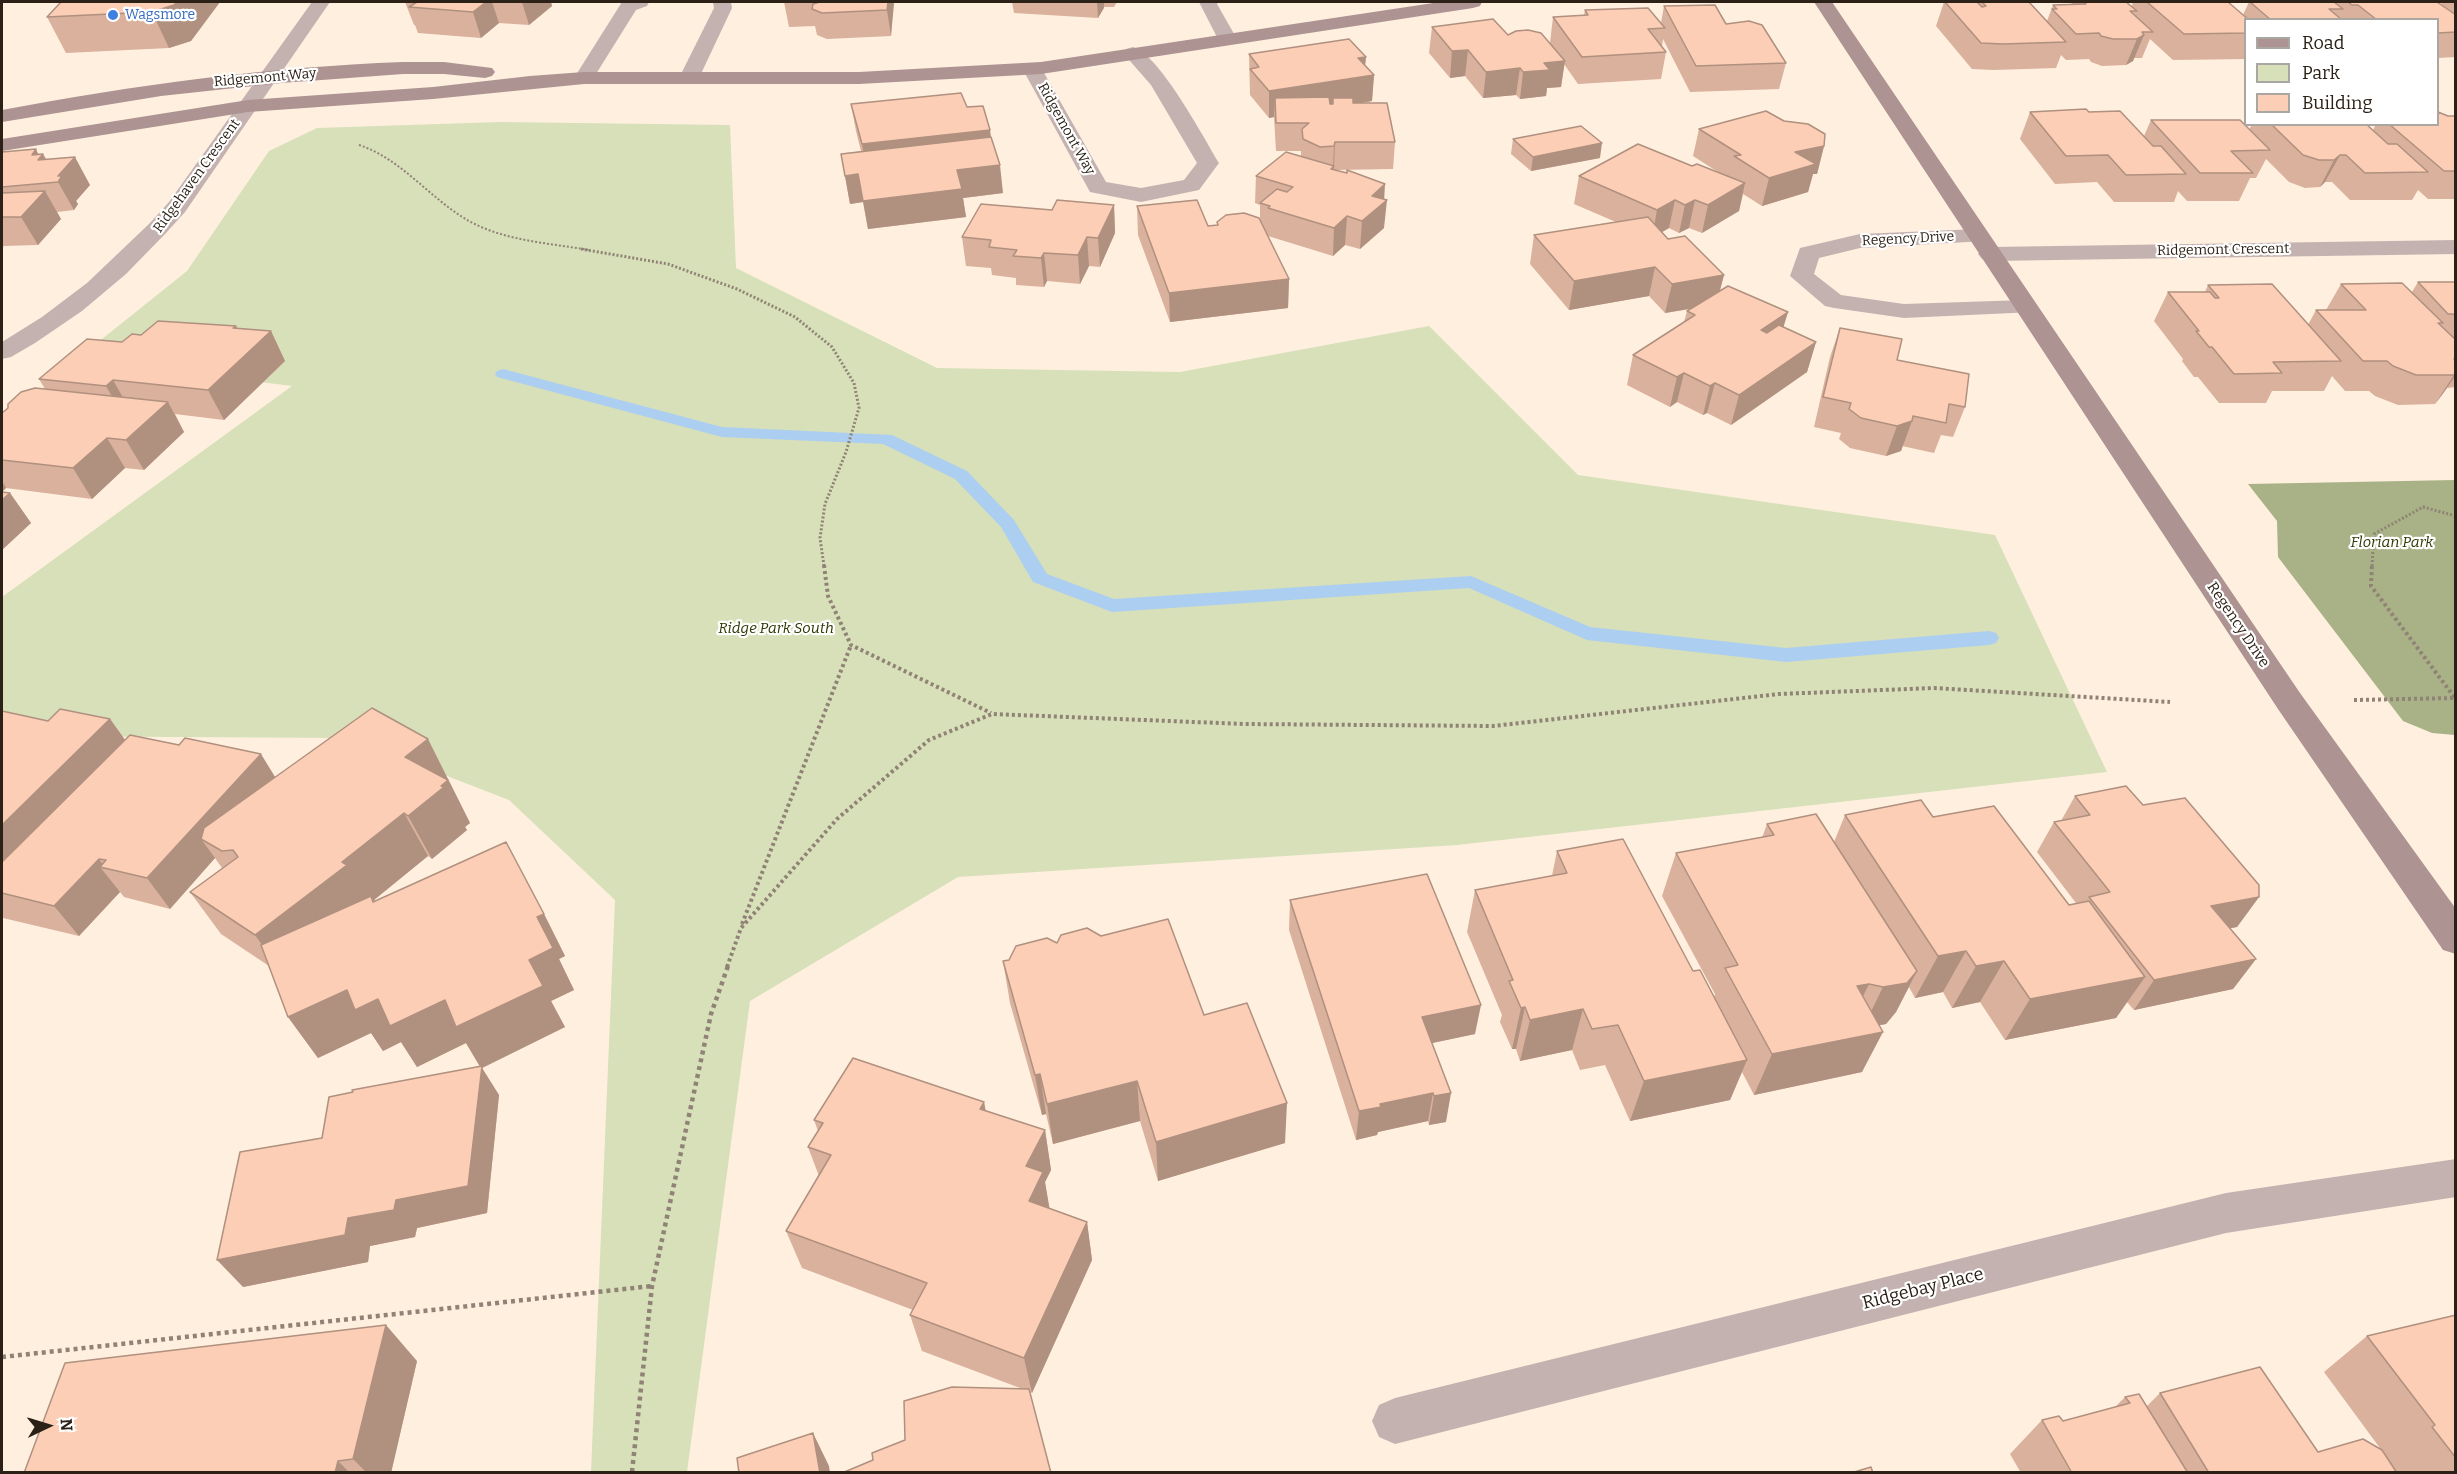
<!DOCTYPE html>
<style>
body{margin:0}
#map{position:relative;width:2457px;height:1474px;overflow:hidden;background:#ffefdf;font-family:Bitter,serif}
canvas{display:block}
.frame{position:absolute;inset:0;border:3px solid #2b2117;pointer-events:none}
.legend{position:absolute;left:2244px;top:18px;width:195px;height:108px;box-sizing:border-box;background:#fff;border:2px solid #aaa6a2;margin:0;padding:8px 10px;list-style:none;font-size:18px;color:#2b2117}
.legend li{display:flex;align-items:center;gap:12px;height:30px}
.legend b{width:30px;border:2px solid #aaa6a2}
.north{position:absolute;left:18px;top:1396px;width:60px;height:60px;-webkit-text-stroke:4px #fff;paint-order:stroke;rotate:86deg;font-size:16px;font-weight:700;line-height:24px;text-align:center;color:#2b2117}
.north::after{content:'';display:block;margin:auto;width:21px;height:27px;background:#2b2117;clip-path:polygon(50% 0,100% 100%,50% 72%,0 100%)}
</style>
<div id="map">
<canvas width="2457" height="1474"></canvas>
<div class="frame"></div>
<ul class="legend">
<li><b style="height:8px;background:#ad9392"></b>Road</li>
<li><b style="height:16px;background:#d7e0b9"></b>Park</li>
<li><b style="height:16px;background:#fcceb6"></b>Building</li>
</ul>
<div class="north">N</div>
</div>
<script>
const ctx = document.querySelector('canvas').getContext('2d');
ctx.lineJoin = 'round';
function fillPath(path, color) {
  ctx.fillStyle = color;
  ctx.fill(path, 'evenodd');
}
function stroke(path, color, width, dash) {
  ctx.strokeStyle = color;
  ctx.lineWidth = width;
  ctx.lineCap = dash ? 'butt' : 'round';
  ctx.setLineDash(dash || []);
  ctx.stroke(path);
}
function drawText(font, color, halo, rows, align = 'center') {
  ctx.font = font + ' Bitter,serif';
  ctx.lineWidth = 4.5;
  ctx.setLineDash([]);
  ctx.textBaseline = 'middle';
  ctx.strokeStyle = halo;
  ctx.fillStyle = color;
  for (const [text, x, y, turn = 0] of rows) {
    ctx.save();
    ctx.translate(x, y);
    ctx.rotate((+turn || 0) * Math.PI / 180);
    ctx.textAlign = isNaN(turn) ? turn : align;
    if (halo) ctx.strokeText(text, 0, 0);
    ctx.fillText(text, 0, 0);
    ctx.restore();
  }
}
fillPath(new Path2D(`
 M500,122L730,125L736,268L937,368L1180,372L1429,326L1578,475L1995,535L2107,772L1457,845L958,877L750,1001L687,1472H591L615,900L509,800L349,738L2,736V597L292,386L77,359L187,271L269,151L317,128Z`), '#d7e0b9');
fillPath(new Path2D(`
 M2455,480H2456L2455,735L2432,733L2403,721L2278,557L2277,521L2248,484Z`), '#a8b286');
fillPath(new Path2D(`
 M503,369L722,427L892,435L967,471L1014,520L1047,574L1114,599L1471,576L1590,627L1786,648L1989,631L1996,633L1999,638L1996,643L1989,645L1786,662L1587,640L1469,588L1112,612L1033,582L1001,527L955,479L883,444L722,437L497,377L495,374L497,371Z`), '#accef1');
stroke(new Path2D(`
 M359,145C402,159 430,199 469,221C505,241 549,243 589,250`), '#908376', 2, [2, 2]);
stroke(new Path2D(`
 M581,249L668,264L737,289L795,317L832,347L854,383L859,408L846,452L825,504L820,538L824,566
 M2372,566L2374,534L2423,507L2456,516`), '#908376', 3, [2, 2]);
stroke(new Path2D(`
 M824,565L828,596L851,645L991,713
 M2354,700L2455,698L2371,586L2372,565
 M742,924L851,645
 M727,967L741,928L837,819L929,740L992,714L1245,724L1493,726L1779,694L1934,688L2170,702`), '#908376', 4, [3, 3]);
stroke(new Path2D(`
 M2,1357L652,1286
 M632,1472L652,1286L711,1014L728,966`), '#908376', 4.5, [4, 4]);
fillPath(new Path2D(`
 M312,2H330L185,212L166,233L126,274L82,311L35,343L11,357L2,359V342L42,317L87,283L150,223L169,202Z
 M622,2H649L647,6L636,10L591,82H577L574,78Z
 M713,2H731L732,8L699,78L696,82H682L679,78L714,8Z
 M1199,2H1218L1217,4L1237,39L1234,43H1220Z
 M1133,47C1159,54 1204,138 1219,163L1199,190L1141,202L1090,192L1022,68L1025,64H1039L1106,182L1141,188L1184,180L1197,163L1151,85L1123,53L1126,49Z
 M1978,229L1986,231L1990,236L1986,241L1860,248L1819,258L1814,274L1841,295L1904,304L2025,300L2034,302L2037,307L2034,312L1904,318L1834,308L1825,306L1790,276L1800,248L1860,234Z
 M2456,240V254L1990,261L1982,259L1978,254L1982,249L1990,247Z
 M2456,1159V1197L2226,1233L1395,1444L1379,1437L1372,1421L1379,1405L1395,1398L2226,1193Z`), '#c4b2b1');
fillPath(new Path2D(`
 M1440,2H1482L1480,6L1473,8L1041,74L859,84H584L433,99L248,112L2,151V139L248,100L433,87L530,76L584,72H859L1041,62Z
 M1814,2H1832L2300,693L2456,909V954L2443,950L2278,709Z
 M403,62H444L492,68L495,72L492,76L485,78L444,74H403L281,83L161,96L2,122V110C134,85 268,67 403,62Z`), '#ad9392');
fillPath(new Path2D(`
 M61,2H220L191,41L169,48L66,53L47,17Z
 M405,2H551L552,6L529,25L499,23L481,38L418,33L415,25H414Z
 M784,2H893L891,36L827,39L817,35L815,26L789,27Z
 M1012,2H1117L1114,7H1104L1098,18L1014,13Z
 M1944,2H2029L2047,21L2053,5H2071L2072,2H2126L2132,6L2133,2H2195L2196,3L2243,15L2249,2H2437L2441,4L2443,2H2456V57L2438,58V20H2246V59L2173,60L2150,39L2142,58H2134L2133,61L2126,65L2102,66L2091,62L2089,59L2066,60L2061,55L2056,68L1994,70L1972,69L1936,26Z
 M1664,6L1726,24L1786,63L1779,89L1690,92L1663,39L1662,46L1666,52L1661,79L1578,84L1564,64L1561,87L1547,88L1546,96L1520,99L1516,95L1483,98L1465,76L1450,78L1429,53L1432,27L1508,35L1552,46L1550,43L1553,17L1584,15L1585,10L1661,23Z
 M1249,54L1366,57L1365,65L1374,75L1372,101L1359,103L1395,142L1393,169L1336,170L1384,199V228L1360,249L1345,245L1333,256L1268,236L1289,279L1288,308L1170,322L1138,235L1137,206L1208,226L1217,225V222L1260,221V205L1255,203L1256,176L1301,156V151H1276L1274,117L1269,118L1250,95Z
 M851,104L967,107L990,130L991,139L1003,193L963,198L966,217L868,229L863,202L850,204L841,154L861,151L856,131Z
 M2030,112H2089L2144,136L2151,120L2249,130L2252,124H2366L2373,130L2376,124H2438L2448,116H2456V199H2428L2418,190L2412,200H2350L2332,182H2325L2320,187L2305,188L2289,182L2266,159L2256,178H2250L2239,201H2187L2178,191L2174,202H2114L2097,182L2055,184L2020,139Z
 M1699,129L1824,146L1817,174H1813L1808,192L1762,206L1743,194L1739,211L1702,233L1689,228L1679,233L1669,228L1662,232L1668,239L1724,275L1720,291L1788,312L1783,327L1816,342L1807,372L1731,425L1707,413L1703,415L1677,402L1670,407L1627,385L1633,355L1684,322L1687,311L1691,309L1665,313L1649,296L1569,310L1530,264L1534,235L1616,222L1574,204L1579,176L1692,166L1718,172L1693,156Z
 M1513,139L1600,158L1531,171L1511,154Z
 M2,152L43,154L46,159L90,185L76,201L78,204L74,210L57,212L61,219L38,245L4,246L2,248Z
 M1114,205L1115,233L1100,267L1089,266L1080,284L1047,281L1044,287L1016,285V278L992,275L991,268L966,266L962,237L1052,210Z
 M2418,282H2456V387L2447,388L2435,404L2398,405L2375,396L2369,391H2345L2332,376L2324,391H2272L2266,403H2219L2198,377H2194L2182,361L2183,359L2154,321L2168,292H2205L2208,285L2308,325L2316,310H2326L2341,284L2412,292Z
 M237,328L271,331L285,361L224,420L175,414L184,432L144,470L125,468L92,499L6,488L2,492L10,493L31,523L2,550V413L45,389L39,379L141,335Z
 M1840,328L1897,360L1965,407L1953,437L1941,435L1934,453L1902,446L1901,451L1886,456L1850,448L1839,439L1841,433L1814,427L1830,357Z
 M2,711L48,721L110,719L125,740L275,777L450,782V783L470,823L465,827L467,830L432,859L428,856L374,900L375,901L544,914L565,956L559,959L574,990L551,1001L565,1027L482,1068L499,1095L487,1213L417,1228L415,1237L370,1246L368,1262L243,1287L322,1138L480,1067L466,1043L417,1067L401,1042L383,1051L371,1033L318,1058L288,1017L269,966L221,934L190,892L222,868L215,858L170,909L124,897L120,892L79,936L3,918L2,916Z
 M2075,796L2143,805L2259,897L2237,927L2230,928L2256,959L2233,989L2134,1010L2127,1002L2116,1018L2005,1040L1980,1002L1952,1008L1943,992L1915,998L1909,987L1896,1012L1886,1024L1880,1025L1862,1072L1754,1095L1742,1072L1730,1100L1630,1121L1605,1065L1580,1070L1572,1050L1520,1061L1516,1049H1512L1500,1022L1502,1015L1467,932L1475,890L1552,876L1557,851L1693,971L1714,997L1715,994L1662,896L1676,853L1762,838L1767,824L1834,842L1845,815L1933,817L2069,905L2076,903L2037,852L2054,822L2061,821Z
 M1290,900L1475,1034L1432,1043L1446,1122L1429,1125L1428,1121L1378,1132L1377,1135L1356,1140L1289,930Z
 M1057,943L1204,1015L1285,1143L1158,1181L1140,1121L1053,1144L1046,1114L1042,1115L1010,1003L1003,961L1009,960Z
 M984,1102L985,1110L1045,1130L1051,1170L1045,1182L1049,1208L1087,1222L1092,1260L1032,1393L1030,1392L873,1460L905,1440L1020,1388L922,1351L910,1315L913,1310L802,1268L786,1231L819,1176L808,1147L818,1131L814,1120Z
 M2456,1315V1473H2021L2010,1454L2042,1420L2063,1421L2115,1407L2125,1397L2147,1406L2160,1393L2318,1452L2388,1459L2324,1372L2367,1336Z
 M417,1361L391,1473H24Z`), '#d9b19d');
fillPath(new Path2D(`
 M177,2H220L191,41L169,48L152,12Z
 M486,2H492L499,23L481,38L473,12Z
 M522,2H551L552,6L529,25Z
 M888,2H893L894,4L891,36L887,10Z
 M1097,2H1104V8L1098,18Z
 M2144,35L2133,61L2126,65L2137,39Z
 M1468,50L1465,76L1450,78L1452,51Z
 M1366,57L1364,76L1374,75L1372,101L1332,108L1275,98L1274,117L1269,118V91L1358,58Z
 M1565,61L1561,87L1547,88L1546,96L1520,99L1523,72L1544,63Z
 M1520,68L1516,95L1483,98L1486,72Z
 M990,130L993,157L867,172L862,144Z
 M1335,142L1334,166L1333,194L1331,169L1333,167L1334,146Z
 M1602,143L1600,158L1531,171L1533,157Z
 M1824,146L1817,174H1813L1808,192L1762,206L1769,178L1795,152Z
 M36,149L40,158L43,154L58,182L32,155Z
 M2340,155L2325,182L2320,187L2334,160Z
 M75,157L90,185L76,201L78,204L74,210L58,182V176Z
 M1000,165L1003,193L963,198L966,217L868,229L863,201L957,170Z
 M858,174L863,202L850,204L845,176Z
 M1745,183L1739,211L1702,233L1708,205Z
 M1385,184L1384,202L1387,200L1384,228L1360,249L1362,221L1372,196Z
 M45,191L61,219L38,245L21,217Z
 M1675,200L1669,228L1652,238L1657,210Z
 M1695,200L1689,228L1679,233L1685,205Z
 M1114,205L1115,233L1100,267L1098,238Z
 M1347,216L1345,245L1333,256L1334,228Z
 M1087,237L1089,266L1080,284L1078,255Z
 M1044,253L1047,281L1044,287L1041,258Z
 M1655,267L1649,296L1569,310L1574,281Z
 M1724,275L1716,304L1665,313L1672,284Z
 M1289,279L1288,308L1170,322L1169,293Z
 M1788,312L1779,342L1761,330Z
 M236,326L249,352L271,331L285,361L224,420L208,390L233,328Z
 M1816,342L1807,372L1731,425L1739,395Z
 M2456,372V375L2442,395L2435,404Z
 M1684,373L1677,402L1670,407L1677,377Z
 M113,380L130,410L123,416L106,386Z
 M1715,383L1707,413L1703,415L1710,386Z
 M168,402L184,432L144,470L126,440Z
 M1912,421L1901,451L1886,456L1897,426Z
 M107,438L125,468L92,499L73,468Z
 M2,481L6,488L2,492Z
 M10,493L31,523L2,550V494Z
 M110,719L141,762L2,893V825Z
 M428,739L470,823L465,827L467,830L432,859L408,816L405,757Z
 M261,754L280,785L201,839L215,858L170,909L147,878Z
 M404,813L428,856L374,900L397,938L285,977L255,935L342,862Z
 M99,859L106,869L100,867L120,892L79,936L54,906Z
 M2259,897L2237,927L2190,936L2211,906Z
 M544,914L565,956L559,959L574,990L551,1001L565,1027L482,1068L499,1095L487,1213L417,1228L415,1237L370,1246L368,1262L243,1287L217,1260L348,1218L396,1200L481,1068L466,1043L417,1067L401,1042L383,1051L371,1033L318,1058L288,1017L347,990L378,999L529,960L537,917Z
 M1966,951L1943,992L1915,998L1938,956Z
 M2256,959L2233,989L2134,1010L2154,980Z
 M2004,961L1980,1002L1952,1008L1976,966Z
 M1917,971L1896,1012L1886,1024L1863,1028L1883,987Z
 M2145,977L2116,1018L2005,1040L2030,999Z
 M1869,984L1849,1025L1857,986Z
 M1481,1005L1475,1034L1418,1046L1422,1017Z
 M1525,1007L1516,1049H1512L1521,1008Z
 M1583,1009L1572,1050L1520,1061L1530,1020Z
 M1883,1032L1862,1072L1754,1095L1772,1054Z
 M1747,1060L1730,1100L1630,1121L1644,1081Z
 M1040,1074L1046,1114L1042,1115L1035,1075Z
 M1137,1081L1140,1121L1053,1144L1047,1104Z
 M1433,1093L1428,1121L1378,1132L1377,1135L1356,1140L1359,1111L1380,1104Z
 M1451,1093L1446,1122L1429,1125L1434,1096Z
 M984,1102L992,1142L980,1109Z
 M1287,1103L1285,1143L1158,1181L1156,1142Z
 M1045,1130L1051,1170L1045,1182L1050,1211L1029,1201L1026,1166Z
 M1087,1222L1092,1260L1032,1393L1024,1358Z
 M386,1325L417,1361L391,1473H367L353,1459Z
 M813,1433L829,1466L830,1473H820Z
 M338,1461L350,1473H335Z`), '#b0907f');
const building = new Path2D(`
 M61,2H177L174,5L152,12L47,17Z
 M417,2H486L473,12L409,7Z
 M820,2H888L887,10L822,13L812,9L813,4Z
 M1945,2H1977L1982,7L1986,6L1982,2H2029L2066,42L2003,44L1981,43Z
 M2083,2H2126L2137,11H2130L2153,32H2142L2144,35L2137,39H2113L2101,36L2099,33L2076,34L2052,9H2057L2053,5L2086,4Z
 M2147,2H2228L2249,20H2246V33L2184,34Z
 M2250,2H2334L2343,9H2329L2342,20H2271Z
 M2348,2H2437L2456,15V32L2438,33V20H2377L2358,5H2352Z
 M1715,5L1726,24L1749,21L1762,25L1786,63L1696,66L1664,6Z
 M1648,8L1665,28L1648,29L1666,52L1582,57L1553,17L1588,15L1585,10Z
 M1493,19L1508,35L1516,31L1528,30L1541,33L1565,61L1544,63L1550,70L1523,72L1520,68L1486,72L1468,50L1452,51L1432,27Z
 M1349,39L1366,57L1358,58L1374,75L1269,91L1250,69L1259,67L1249,54Z
 M961,93L967,107L983,106L990,130L862,144L851,104Z
 M1329,97L1330,104H1333V98H1353V103H1387L1395,142H1335L1334,146L1320,147L1303,139L1302,129L1309,123H1276L1275,98Z
 M2086,109L2089,112L2120,111L2153,146H2161L2186,174L2126,175L2108,155L2066,156L2030,112Z
 M1766,111L1784,121L1808,124L1825,134L1824,146L1795,152L1816,164L1769,178L1734,156L1741,155L1699,129Z
 M2438,112L2448,116H2456V171H2444L2389,124H2438Z
 M2151,120H2240L2270,150L2231,151L2253,173H2200Z
 M2271,124H2366L2388,144H2397L2428,172L2365,173L2346,155H2340L2334,160H2319L2303,155Z
 M1581,126L1602,143L1533,157L1513,139Z
 M991,137L1000,165L957,170L962,189L863,201L858,174L845,176L841,154Z
 M1638,144L1692,166L1697,164L1745,183L1708,205L1695,200L1685,205L1675,200L1657,210L1579,176Z
 M36,149L32,155L43,154L38,160L75,157L58,176H62L58,182L2,187V152Z
 M1286,152L1334,166L1331,169L1347,173V170L1385,184L1372,196L1387,200L1362,221L1347,216L1334,228L1268,208L1270,206L1260,203L1277,189L1287,192L1293,187L1256,176Z
 M45,191L21,217H2V193Z
 M1057,200L1114,205L1098,238L1087,237L1078,255L1044,253L1041,258L1013,256L1017,250L989,247L991,240L962,237L981,204L1052,210Z
 M1197,200L1208,226L1218,225L1217,222L1226,215L1244,213L1259,218L1289,279L1169,293L1137,206Z
 M1648,217L1668,239L1685,236L1724,275L1672,284L1655,267L1574,281L1534,235Z
 M2418,282H2456V316L2453,314H2448Z
 M2402,283L2443,323H2438L2456,340V358L2454,359L2456,360V372L2454,375H2416L2393,366L2387,361H2363L2316,310H2366L2341,284Z
 M2272,284L2341,361L2273,362L2282,373L2234,374L2212,347H2209L2196,331H2199L2168,292H2210L2215,298H2219L2208,285Z
 M1728,286L1788,312L1761,330L1767,333L1779,325L1816,342L1739,395L1715,383L1710,386L1684,373L1677,377L1633,355L1695,315L1687,311Z
 M158,321L236,326L233,328L271,331L208,390L113,380L106,386L39,379L87,339L122,342L132,334L141,335Z
 M1840,328L1902,339L1897,360L1969,374L1965,407L1949,404L1946,423L1913,416L1912,421L1897,426L1861,418L1849,409L1851,403L1823,397Z
 M35,388L168,402L126,440L107,438L73,468L2,460V413L8,408V404L21,392Z
 M2,492L10,493L2,500Z
 M372,708L428,739L405,757L448,780L441,786L444,787L408,816L404,813L342,862L347,865L255,935L190,892L238,857L233,850L222,851L201,839L204,828Z
 M60,709L110,719L2,825V711L48,721Z
 M130,735L179,745L185,738L261,754L147,878L100,867L106,860L99,859L54,906L2,893V862Z
 M2126,786L2143,805L2185,798L2259,885V897L2211,906L2256,959L2154,980L2089,897L2110,892L2054,822L2090,815L2075,796Z
 M1921,800L1933,817L1994,806L2069,905L2089,901L2145,977L2030,999L2004,961L1976,966L1966,951L1938,956L1845,815Z
 M1816,814L1917,971L1907,983L1883,987L1869,984L1857,986L1883,1032L1772,1054L1725,968L1738,965L1676,853L1774,835L1767,824Z
 M1623,839L1693,971L1700,970L1747,1060L1644,1081L1618,1025L1592,1029L1583,1009L1530,1020L1525,1007L1521,1008L1509,981L1513,980L1475,890L1567,873L1557,851Z
 M506,842L544,914L537,917L553,948L529,960L543,986L456,1027L445,1000L390,1026L378,999L355,1010L347,990L288,1017L261,945L371,896L373,902Z
 M1427,874L1481,1005L1422,1017L1451,1093L1434,1096L1433,1093L1380,1104L1381,1107L1359,1111L1290,900Z
 M1168,919L1204,1015L1247,1003L1287,1103L1156,1142L1137,1081L1047,1104L1040,1074L1035,1075L1003,961L1009,960L1016,946L1047,938L1057,943L1061,935L1087,928L1101,936Z
 M853,1058L984,1102L980,1109L1045,1130L1026,1166L1043,1172L1029,1201L1087,1222L1024,1358L910,1315L927,1283L786,1231L831,1155L808,1147L823,1123L814,1120Z
 M482,1066L468,1186L396,1200L394,1210L348,1218L345,1235L217,1260L240,1152L322,1138L329,1097L353,1092L352,1090Z
 M2456,1315V1458L2432,1427L2435,1425L2367,1336Z
 M386,1325L353,1459L338,1461L335,1473H24L65,1363Z
 M2260,1367L2318,1452L2363,1439L2382,1450L2397,1473H2209L2160,1393Z
 M952,1387L1029,1389L1051,1473H842L873,1460L872,1453L905,1440L904,1401Z
 M2139,1394L2188,1473H2072L2042,1420L2059,1416L2063,1421L2130,1403L2125,1397Z
 M813,1433L820,1473H739L737,1458Z
 M1871,1467L1873,1473H1851Z`);
fillPath(building, '#fcceb6');
stroke(building, '#b0907f', 1.5);
for (const [x, y, r, color] of [
 [113,15,6,"#3f7fe0"]
]) {
  const dot = new Path2D();
  dot.arc(x, y, r, 0, 2 * Math.PI);
  ctx.fillStyle = color;
  ctx.fill(dot);
  stroke(dot, '#fff', 2);
}
drawText('14px', '#366cbe', '#fff', [
 ["Wagsmore",125,15]
], 'left');
drawText('14px', '#2b2117', '#fff', [
 ["Ridgemont Way",265,78,-5],
 ["Ridgemont Way",1066,129,61],
 ["Ridgehaven Crescent",197,176,-54],
 ["Regency Drive",1908,239,-3],
 ["Ridgemont Crescent",2223,250,-1]
]);
drawText('italic 15px', '#303803', '#fff', [
 ["Florian Park",2392,543],
 ["Ridge Park South",776,629]
]);
drawText('15px', '#2b2117', '#fff', [
 ["Regency Drive",2238,625,56]
]);
drawText('18px', '#2b2117', '#fff', [
 ["Ridgebay Place",1923,1289,-14]
]);
</script>
